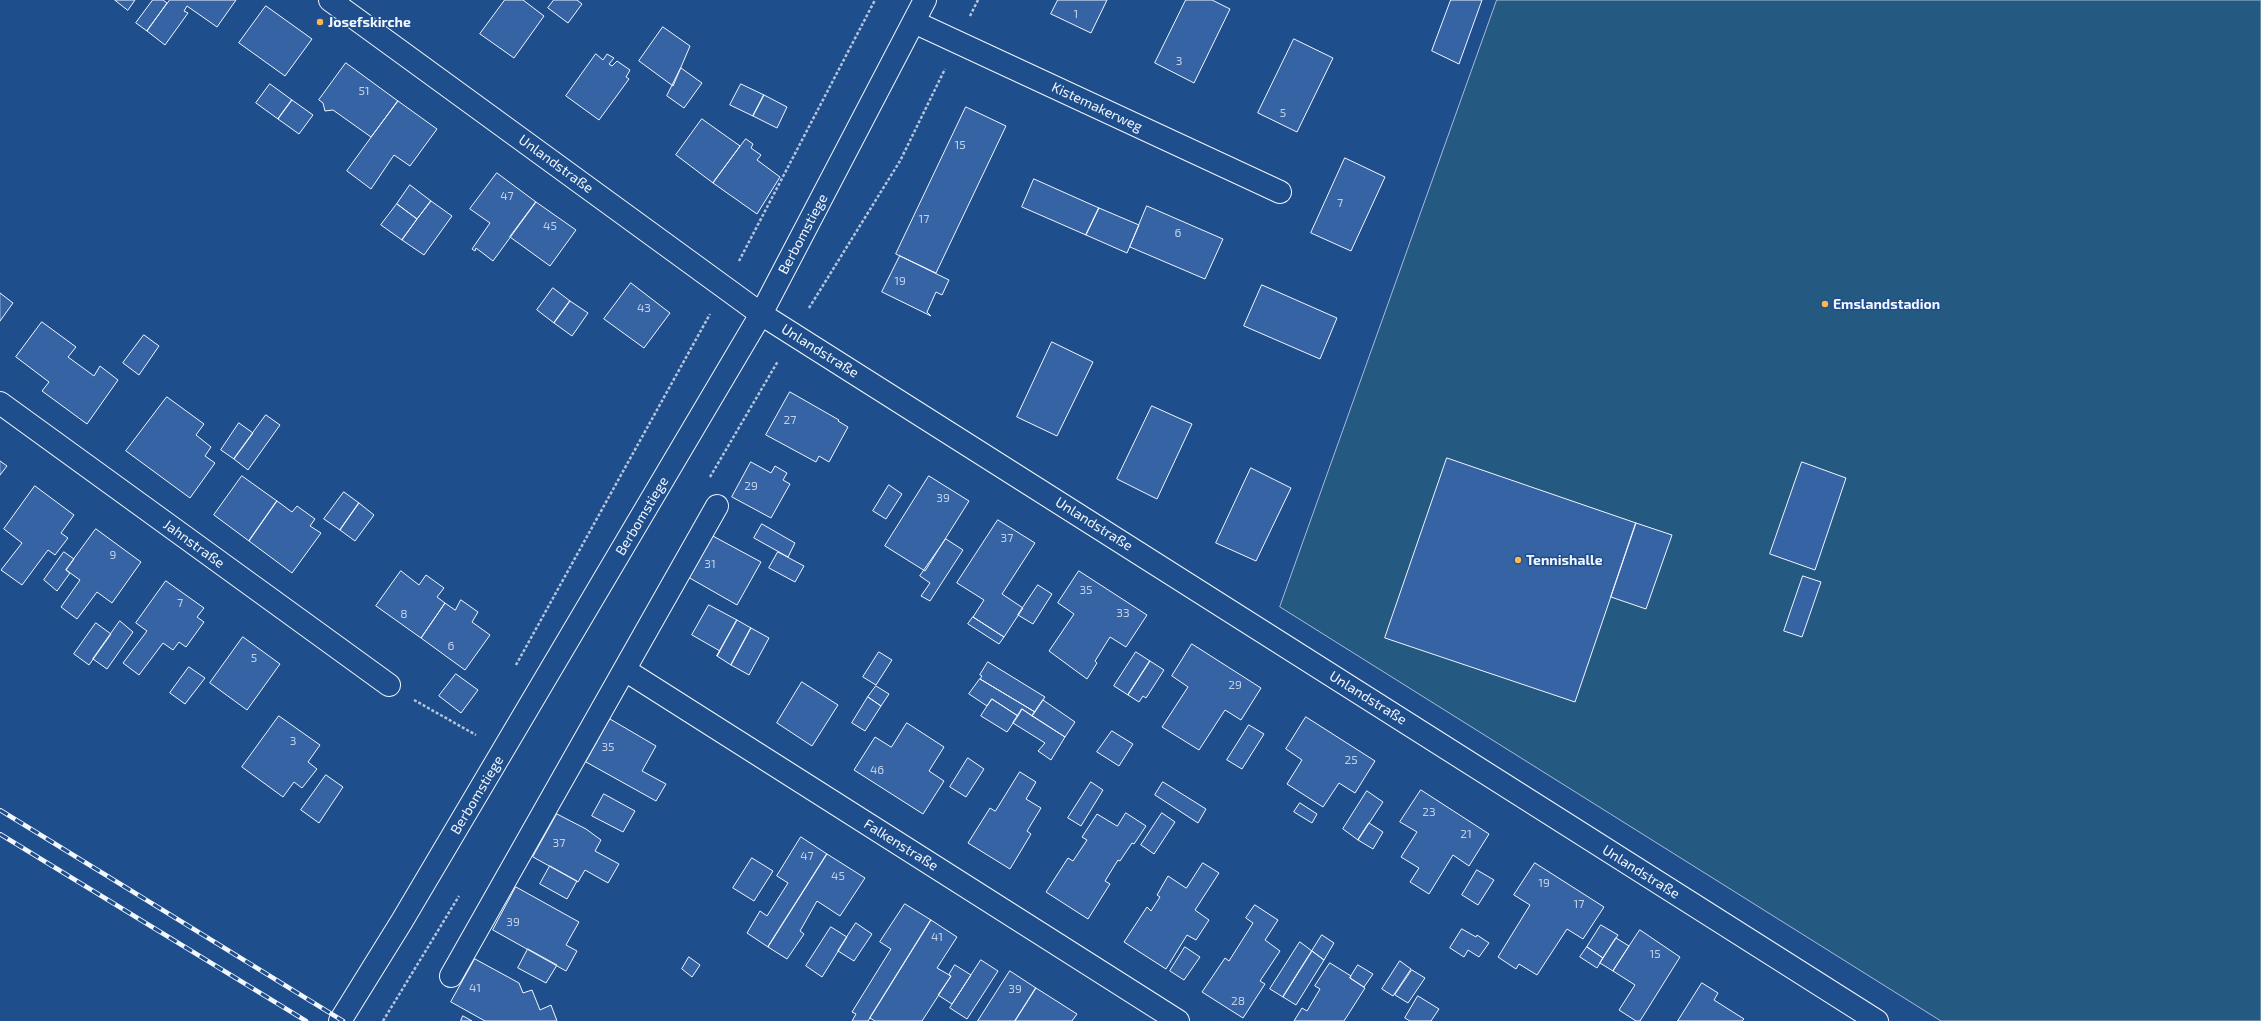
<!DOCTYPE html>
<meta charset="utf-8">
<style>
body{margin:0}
canvas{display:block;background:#1f4e8c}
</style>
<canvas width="2261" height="1021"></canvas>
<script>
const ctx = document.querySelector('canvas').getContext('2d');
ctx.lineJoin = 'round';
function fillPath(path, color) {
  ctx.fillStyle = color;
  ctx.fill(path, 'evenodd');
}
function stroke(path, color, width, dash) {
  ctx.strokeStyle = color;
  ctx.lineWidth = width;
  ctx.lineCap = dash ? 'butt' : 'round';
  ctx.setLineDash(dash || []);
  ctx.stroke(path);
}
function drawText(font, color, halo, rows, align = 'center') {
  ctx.font = font + ' "Exo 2",sans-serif';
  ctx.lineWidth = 3;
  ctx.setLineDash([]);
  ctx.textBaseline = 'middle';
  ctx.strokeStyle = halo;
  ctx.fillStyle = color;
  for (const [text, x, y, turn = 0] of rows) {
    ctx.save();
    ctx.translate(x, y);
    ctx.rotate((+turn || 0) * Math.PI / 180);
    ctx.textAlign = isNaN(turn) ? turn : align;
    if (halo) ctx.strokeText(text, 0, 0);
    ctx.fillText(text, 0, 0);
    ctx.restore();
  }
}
const green = new Path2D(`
 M1497,0H2261V1021H1941L1280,607Z`);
fillPath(green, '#245a82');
stroke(green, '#a8bbd7', 1);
const building = new Path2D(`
 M115,0H135L128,10Z
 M153,0H163L167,3L147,31L136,23Z
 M170,0H236L217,27L187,6L184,11L188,13L165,45L147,31Z
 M505,0H523L544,16L514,58L480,34Z
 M554,0H577L582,4L568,23L548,8Z
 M1058,0H1107L1091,33L1051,14Z
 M1186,0H1212L1230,9L1194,83L1155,63Z
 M1451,0H1482L1459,64L1432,51Z
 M266,6L312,39L285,76L239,43Z
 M663,27L690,46L673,86L639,61Z
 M1294,39L1333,58L1297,132L1258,113Z
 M596,54L603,60L607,54L614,58L609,64L612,66L617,61L630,70L626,77L629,79L599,120L566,96Z
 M346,63L398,101L371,137L333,110L325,111L323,103L319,100Z
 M681,68L702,83L684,108L667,96Z
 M270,84L292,100L278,119L256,103Z
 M741,84L764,95L753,116L730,105Z
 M764,95L787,107L777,128L753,116Z
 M292,100L313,115L299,134L278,119Z
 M398,101L437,129L410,166L394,155L371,189L347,171Z
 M966,107L1006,126L936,273L896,254Z
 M702,119L740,146L713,183L676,155Z
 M746,139L753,144L751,148L761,155L757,160L780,177L757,214L713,183Z
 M1345,158L1385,177L1351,251L1311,233Z
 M497,173L536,202L493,261L476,248L475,251L472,249L490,223L470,209Z
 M1034,179L1099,208L1086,235L1022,207Z
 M410,185L431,201L417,219L397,204Z
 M431,201L452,216L424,255L402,240Z
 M536,202L576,230L550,266L510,237Z
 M397,204L417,219L402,240L381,225Z
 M1147,206L1223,239L1205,279L1130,247Z
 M1099,208L1139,225L1127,253L1086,235Z
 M900,256L949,280L942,295L936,292L927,312L931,316L882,292Z
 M631,283L670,313L644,348L604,319Z
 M1262,285L1337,318L1320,359L1244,326Z
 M553,288L570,301L554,323L537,310Z
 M0,293L13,303L0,321Z
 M570,301L588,313L572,336L554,323Z
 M42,322L76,347L68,357L94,376L100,366L118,380L87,424L42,391L49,382L16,357Z
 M144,335L159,346L139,375L123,363Z
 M1052,342L1093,362L1057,436L1017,417Z
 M790,392L839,420L838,421L848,427L829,462L819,456L816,462L766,435Z
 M167,397L204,424L196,435L211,447L205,456L215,463L190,498L126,451Z
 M1152,406L1192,424L1157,499L1117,479Z
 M266,415L280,425L248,470L234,459Z
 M239,423L253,433L234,459L221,450Z
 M1447,458L1636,523L1575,702L1385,638Z
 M0,461L7,466L0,475Z
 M751,462L771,473L775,466L787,473L783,480L790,484L771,518L732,497Z
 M1802,462L1846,478L1815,570L1770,554Z
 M1251,468L1291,488L1256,561L1216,543Z
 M242,476L277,501L249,541L214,515Z
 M929,476L969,501L925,571L885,546Z
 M889,485L902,494L886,519L873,511Z
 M35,486L74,515L61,533L68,538L55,555L48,550L22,585L1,570L22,543L4,529Z
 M344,492L359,503L340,530L324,519Z
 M277,501L292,512L297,506L315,519L310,526L321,533L292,573L249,541Z
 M359,503L374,515L355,541L340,530Z
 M998,520L1035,543L1002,594L1023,608L1004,637L973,617L984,600L957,583Z
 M1636,523L1672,535L1646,609L1611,597Z
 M762,524L795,543L788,557L754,538Z
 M96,529L141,562L112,603L97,592L77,619L61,607L80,580L66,570Z
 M711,535L761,562L737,605L688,577Z
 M946,539L963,550L930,601L921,596L930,583L920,576Z
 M64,552L74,559L66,570L70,573L57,591L44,580Z
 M778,552L804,566L795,582L769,568Z
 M401,571L419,585L426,575L444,588L437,597L445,603L421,638L376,606Z
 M1079,571L1147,615L1126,647L1110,637L1095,661L1097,663L1087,679L1049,651L1074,614L1058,603Z
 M1803,576L1821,582L1802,637L1784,631Z
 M166,581L204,608L197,617L204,622L186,647L179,642L173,650L163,643L139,675L123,663L147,631L136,623Z
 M1038,585L1052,594L1033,624L1018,615Z
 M461,600L478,612L472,622L490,635L465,670L421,638L445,603L455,610Z
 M709,605L737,620L717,656L720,651L692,635Z
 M973,617L1004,637L999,644L968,624Z
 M737,620L751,628L731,665L717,656Z
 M120,621L133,632L107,669L93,659Z
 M96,623L111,634L89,665L74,654Z
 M751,628L769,638L749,675L731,665Z
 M243,637L280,664L247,710L210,683Z
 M1192,644L1261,688L1241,720L1225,710L1199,750L1162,727L1188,687L1172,676Z
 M879,652L892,660L876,685L863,677Z
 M1136,652L1150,661L1128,695L1114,686Z
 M1150,661L1164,670L1146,698L1143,696L1139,702L1128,695Z
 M988,662L1045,697L1035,712L980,679L982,676L980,675Z
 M189,667L205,678L185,704L170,693Z
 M456,674L478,690L461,713L439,696Z
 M980,679L1035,712L1032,716L1022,709L1018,716L992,699L987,706L969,694Z
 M802,682L838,705L812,746L777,723Z
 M876,686L889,694L881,706L868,697Z
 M868,697L881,706L865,731L852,723Z
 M992,699L1018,716L1007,732L981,716Z
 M1043,700L1075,722L1065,737L1032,716Z
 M1022,709L1065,737L1051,760L1038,751L1045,743L1013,723Z
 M279,716L320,745L308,762L317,769L302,788L294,782L283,797L242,767Z
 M1306,717L1375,761L1355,793L1339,783L1323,807L1287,784L1302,760L1286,749Z
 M610,719L656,746L642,771L666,784L656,801L586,762Z
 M907,723L944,747L929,771L944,781L923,814L854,770L875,737L891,747Z
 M1249,725L1264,734L1242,769L1227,760Z
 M1112,731L1133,744L1119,766L1097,752Z
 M968,758L984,769L966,797L950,787Z
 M1020,772L1036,782L1026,799L1041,808L1027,831L1031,834L1010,869L968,843L990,808L995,811Z
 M326,775L343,787L319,823L301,810Z
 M1091,782L1103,790L1081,826L1068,818Z
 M1163,782L1206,809L1198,823L1155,795Z
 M1421,790L1489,834L1469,866L1453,855L1429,894L1410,882L1419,868L1401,857L1417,832L1400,822Z
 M1367,791L1383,802L1358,840L1343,829Z
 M604,794L635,811L623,832L592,816Z
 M1300,803L1317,814L1312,823L1294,812Z
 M1126,813L1146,826L1134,844L1132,843L1120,861L1118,860L1105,881L1110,884L1088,919L1046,892L1068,858L1073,861L1087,840L1082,837L1097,814L1117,826Z
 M1162,813L1175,822L1154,854L1141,845Z
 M557,814L586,829L601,840L595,851L619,864L608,883L585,870L578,882L533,857Z
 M1369,823L1383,832L1373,849L1358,840Z
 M801,837L827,854L768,947L747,933L760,911L767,916L788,883L777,876Z
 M827,854L865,878L840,916L817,901L800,931L804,934L787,959L768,947Z
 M752,858L773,871L754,901L733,888Z
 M1203,863L1219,873L1195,910L1209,920L1196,940L1187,935L1166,969L1124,942L1147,907L1151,911L1160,897L1157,895L1168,876L1186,888Z
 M1535,863L1604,907L1583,939L1567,929L1537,975L1519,964L1516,969L1498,957L1530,905L1514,895Z
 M550,866L577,881L567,899L540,884Z
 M1477,870L1494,880L1478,905L1462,895Z
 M516,887L579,922L566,945L577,951L566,971L493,930Z
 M905,904L931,920L868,1021H852L856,1014L852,1012L891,949L880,942Z
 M1255,905L1278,920L1265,940L1280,951L1260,981L1265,984L1243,1018L1202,992L1225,958L1229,961L1253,923L1246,918Z
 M931,920L957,937L937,968L951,976L922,1021H875L870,1018Z
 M856,923L872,934L854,961L838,951Z
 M1601,925L1618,935L1603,958L1587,947Z
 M831,927L847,937L822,977L806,966Z
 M1462,929L1476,937L1477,935L1489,943L1479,957L1468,950L1464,957L1450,948Z
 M1640,930L1680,957L1640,1021H1636L1619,1010L1635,985L1613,971Z
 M1322,935L1334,943L1324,960L1312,951Z
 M1616,938L1629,946L1613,971L1600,963Z
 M1300,942L1312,951L1283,997L1270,989Z
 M1185,947L1200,957L1184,980L1170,971Z
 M1587,947L1603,958L1597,968L1580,957Z
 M528,949L557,965L546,983L518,968Z
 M1312,951L1324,960L1296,1005L1283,997Z
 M689,957L700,965L692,977L682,969Z
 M475,959L519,983L523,993L532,990L540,1010L551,1005L557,1021H485L451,1002Z
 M981,960L998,971L967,1019L950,1008Z
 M1400,961L1411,969L1393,996L1382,989Z
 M1330,963L1351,976L1350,978L1365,988L1344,1021H1294L1302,1008L1307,1011L1320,989L1315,986Z
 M955,965L971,975L952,1004L938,995L951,976L949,975Z
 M1358,965L1373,974L1364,987L1350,978Z
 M1412,970L1425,978L1408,1003L1395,995Z
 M1010,971L1036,988L1015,1021H978Z
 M1702,983L1718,993L1714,1000L1744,1019L1742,1021H1678Z
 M1036,988L1077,1014L1072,1021H1015Z
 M1418,996L1439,1009L1431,1021H1410L1405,1018Z
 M463,1016L472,1021H461Z`);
fillPath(building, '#3563a3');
stroke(building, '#f2f6ff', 1);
const minor = new Path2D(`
 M330,0L761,314L1877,1021
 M914,22L1280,192
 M0,403L389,685
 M625,670L1178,1021
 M451,976L717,506
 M340,1021L402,921L761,314L925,0`);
stroke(minor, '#f2f6ff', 24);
stroke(new Path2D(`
 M970,16L978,0
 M739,261L875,0
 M809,308L900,161L945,69
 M710,477L778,361
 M516,665L710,314
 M414,700L476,735
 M383,1021L459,896`), '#b3c4dc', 2.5, [3, 2]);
stroke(minor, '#1f4e8c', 22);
const rail = new Path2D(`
 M0,810L343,1021
 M0,834L306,1021`);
stroke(rail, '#f2f6ff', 4.5);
stroke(rail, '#1f4e8c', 3, [9]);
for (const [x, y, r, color] of [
 [320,22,4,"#ffb74d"],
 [1825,304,4,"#ffb74d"],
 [1518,560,4,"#ffb74d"]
]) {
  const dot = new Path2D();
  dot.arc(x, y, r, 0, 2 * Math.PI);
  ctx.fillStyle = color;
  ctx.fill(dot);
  stroke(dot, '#1f4e8c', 1.5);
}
drawText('12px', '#c3d1e8', null, [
 ["1",1076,14],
 ["3",1179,61],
 ["51",364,91],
 ["5",1283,113],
 ["15",960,145],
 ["47",507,196],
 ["7",1340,203],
 ["17",924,219],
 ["45",550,226],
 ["6",1178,233],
 ["19",900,281],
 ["43",644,308],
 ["27",790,420],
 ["29",751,486],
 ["39",943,498],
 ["37",1007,538],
 ["9",113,555],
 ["31",710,564],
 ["35",1086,590],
 ["7",180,603],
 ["33",1123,613],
 ["8",404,614],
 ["6",451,646],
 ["5",254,658],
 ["29",1235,685],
 ["3",293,741],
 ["35",608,747],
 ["25",1351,760],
 ["46",877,770],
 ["23",1429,812],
 ["21",1466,834],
 ["37",559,843],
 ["47",807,856],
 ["45",838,876],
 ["19",1544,883],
 ["17",1579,904],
 ["39",513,922],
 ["41",937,937],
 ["15",1655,954],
 ["41",475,988],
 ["39",1015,989],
 ["28",1238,1001]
]);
drawText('bold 14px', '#f2f6ff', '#1f4e8c', [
 ["Josefskirche",328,22],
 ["Emslandstadion",1833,304],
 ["Tennishalle",1526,560]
], 'left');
drawText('14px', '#f2f6ff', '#1f4e8c', [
 ["Kistemakerweg",1097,107,25],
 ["Unlandstraße",556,164,36],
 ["Berbomstiege",803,234,-62],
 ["Unlandstraße",820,351,32],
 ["Berbomstiege",642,516,-59],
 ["Unlandstraße",1094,524,32],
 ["Jahnstraße",194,544,36],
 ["Unlandstraße",1368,698,32],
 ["Berbomstiege",477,795,-59],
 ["Falkenstraße",901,845,32],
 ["Unlandstraße",1641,872,32]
]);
</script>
